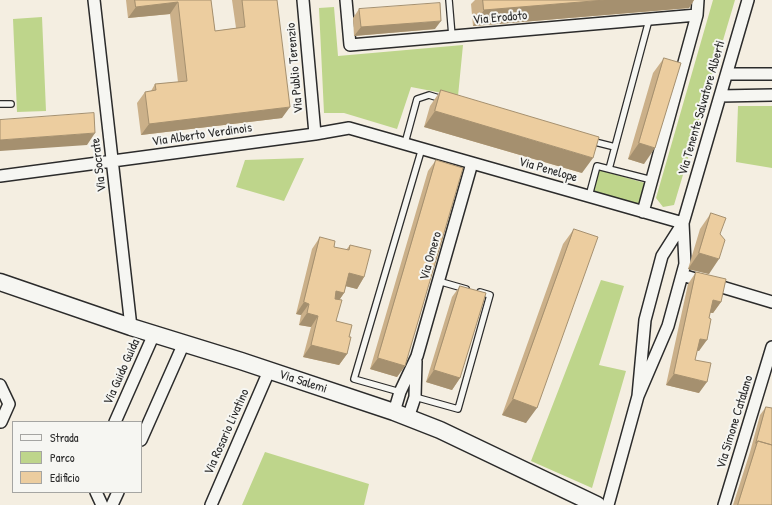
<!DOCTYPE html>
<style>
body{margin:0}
#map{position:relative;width:772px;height:505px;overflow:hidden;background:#f4eee1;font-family:"Patrick Hand",sans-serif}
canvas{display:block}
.legend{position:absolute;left:12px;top:421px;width:130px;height:72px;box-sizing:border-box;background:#f6f6f2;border:1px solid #a5a5a2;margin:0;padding:5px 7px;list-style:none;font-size:12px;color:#2b2b2b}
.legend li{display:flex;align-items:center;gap:8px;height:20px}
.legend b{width:20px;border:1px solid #a5a5a2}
</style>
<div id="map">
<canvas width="772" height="505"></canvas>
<ul class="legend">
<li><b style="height:5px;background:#f6f6f2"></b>Strada</li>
<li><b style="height:11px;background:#bed58b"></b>Parco</li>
<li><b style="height:11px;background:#eccd9f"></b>Edificio</li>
</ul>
</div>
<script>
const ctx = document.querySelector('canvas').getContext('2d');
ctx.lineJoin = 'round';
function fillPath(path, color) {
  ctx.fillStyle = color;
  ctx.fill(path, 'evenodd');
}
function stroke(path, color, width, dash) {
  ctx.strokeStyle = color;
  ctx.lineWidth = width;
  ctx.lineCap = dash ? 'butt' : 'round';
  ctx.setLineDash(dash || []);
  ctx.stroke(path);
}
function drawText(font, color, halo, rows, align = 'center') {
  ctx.font = font + ' "Patrick Hand",sans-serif';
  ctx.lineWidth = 4;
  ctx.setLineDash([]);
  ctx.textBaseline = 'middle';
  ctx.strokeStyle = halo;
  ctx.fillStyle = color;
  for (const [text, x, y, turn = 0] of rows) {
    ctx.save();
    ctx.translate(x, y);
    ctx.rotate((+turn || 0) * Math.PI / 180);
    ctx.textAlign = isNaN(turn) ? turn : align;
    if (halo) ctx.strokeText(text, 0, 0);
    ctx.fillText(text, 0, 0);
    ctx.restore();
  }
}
fillPath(new Path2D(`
 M713,0H735L674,205L663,207L656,198Z
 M334,7L338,56L463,45L458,96L411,87L397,129L344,113H324L319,8Z
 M42,17L46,111L17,112L13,19Z
 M738,106H772V168L736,162Z
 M304,158L284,201L236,187L245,160Z
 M599,170L645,183L638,206L592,193Z
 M601,280L624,286L599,365L626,371L592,488L531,461Z
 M265,452L369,484L364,505H242Z`), '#bed58b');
const lane = new Path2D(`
 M449,0L452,36
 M0,104H11
 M591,141L615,147
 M405,143L417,99L429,95L442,99
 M609,169L649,20
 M589,196L597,166L652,180
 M438,281L466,289
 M400,392L354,379L422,148
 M415,397L458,409L490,295L480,292`);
const street = new Path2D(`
 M94,0L131,327
 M303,0L315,134
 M346,0L350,45L697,15
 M727,74H772
 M720,96L772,95
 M0,176L315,134L349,128L683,223
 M643,212L697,15L698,0
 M682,275L772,302
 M0,385L9,404L1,422
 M638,396L645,320L662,256L683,223L748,0
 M394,412L400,392L417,356L472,163
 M408,418L415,397L416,361
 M115,422L154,334
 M141,440L184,343
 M96,492L102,505
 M112,505L118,492
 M211,505L269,371
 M608,505L638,396L668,326L685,264L683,223
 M724,505L772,347`);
const secondary = new Path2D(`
 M0,282L131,327L241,361L394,412L440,430L597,505`);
stroke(lane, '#2b2b2b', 8);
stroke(street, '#2b2b2b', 14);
stroke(secondary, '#2b2b2b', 19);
stroke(lane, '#f6f6f2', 5.5);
stroke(street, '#f6f6f2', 11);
stroke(secondary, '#f6f6f2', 16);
fillPath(new Path2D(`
 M126,0H211L215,31L236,28L232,0H277L282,118L141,135L137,103L145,92L151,91L155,84L178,82L170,14L128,18Z
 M475,0H694L689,8L473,26L471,4Z
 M359,9L435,29L354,36L353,18Z
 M664,58L644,164L628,159L653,73Z
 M441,90L582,173L424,127L430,106Z
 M436,160L405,366L397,377L370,369L428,171Z
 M711,213L720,234L709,274L688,269L700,229Z
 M574,229L526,423L502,415L563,244Z
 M320,237L334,247L346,250L350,245L364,277L357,289L346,286L344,293L339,300L336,321L349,337L347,354L339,365L303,357L311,327L299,325L301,315L296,314L312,249Z
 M696,272L721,302L713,313H710L699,351H697L695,360L699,393L666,385L688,284Z
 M460,286V378L452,390L426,382L452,297Z
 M766,407L772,505H733L750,452L760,415Z`), '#cbb089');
fillPath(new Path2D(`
 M605,0H694L689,8L473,26L484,10Z
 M178,2L170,14L128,18L136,7Z
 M441,21L435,29L354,36L361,27Z
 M290,107L282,118L141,135L149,124Z
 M435,111L593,158L582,173L424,127Z
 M95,133L87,145L0,151V140Z
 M639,143L655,148L644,164L628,159Z
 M699,253L719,259L709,274L688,269Z
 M349,273L364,277L357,289L341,285Z
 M336,291L344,293L336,305L329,303Z
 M713,300L721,302L713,313L705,312Z
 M304,302L309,304L301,315L296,314Z
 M307,313L318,316L311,327L299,325Z
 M700,339L707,340L699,351L692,350Z
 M311,345L347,354L339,365L303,357Z
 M378,358L405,366L397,377L370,369Z
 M434,370L460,378L452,390L426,382Z
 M674,374L707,382L699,393L666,385Z
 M513,399L537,408L526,423L502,415Z`), '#a5906f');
const building = new Path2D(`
 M135,0H211L215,31L245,27L242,0H277L290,107L149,124L145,92L156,90L155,84L187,81L178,2L136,7Z
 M483,0H605L484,10Z
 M440,3L441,21L361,27L359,9Z
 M664,58L681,63L655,148L639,143Z
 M441,90L599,137L593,158L435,111Z
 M94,113L95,133L0,140V120Z
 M436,160L463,168L405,366L378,358Z
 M711,213L726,218L720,234L725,240L719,259L699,253Z
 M574,229L598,237L537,408L513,399Z
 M320,237L335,241L334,247L349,250L350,245L371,250L364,277L349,273L344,293L336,291L335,299L342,300L336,321L352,325L349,337H351L347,354L311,345L318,316L307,313L309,304L304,302Z
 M696,272L726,279L721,302L713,300L709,318L711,319L707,340L700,339L695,360L711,363L707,382L674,374Z
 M460,286L486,293L460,378L434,370Z
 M766,407L772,408V445L758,441L756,443Z
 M758,441L772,445V505H738Z`);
fillPath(building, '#eccd9f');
stroke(building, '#a5906f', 1);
drawText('13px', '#2b2b2b', '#f6f6f2', [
 ["Via Erodoto",500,18,-5],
 ["Via Publio Terenzio",295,68,-95],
 ["Via Tenente Salvatore Alberti",702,108,-74],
 ["Via Alberto Verdinois",202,135,-8],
 ["Via Socrate",99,165,-97],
 ["Via Penelope",548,170,16],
 ["Via Omero",431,256,-74],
 ["Via Guido Guida",122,372,-66],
 ["Via Salemi",303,382,18],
 ["Via Simone Catalano",735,422,-73],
 ["Via Rosario Livatino",227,432,-66]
]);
</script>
